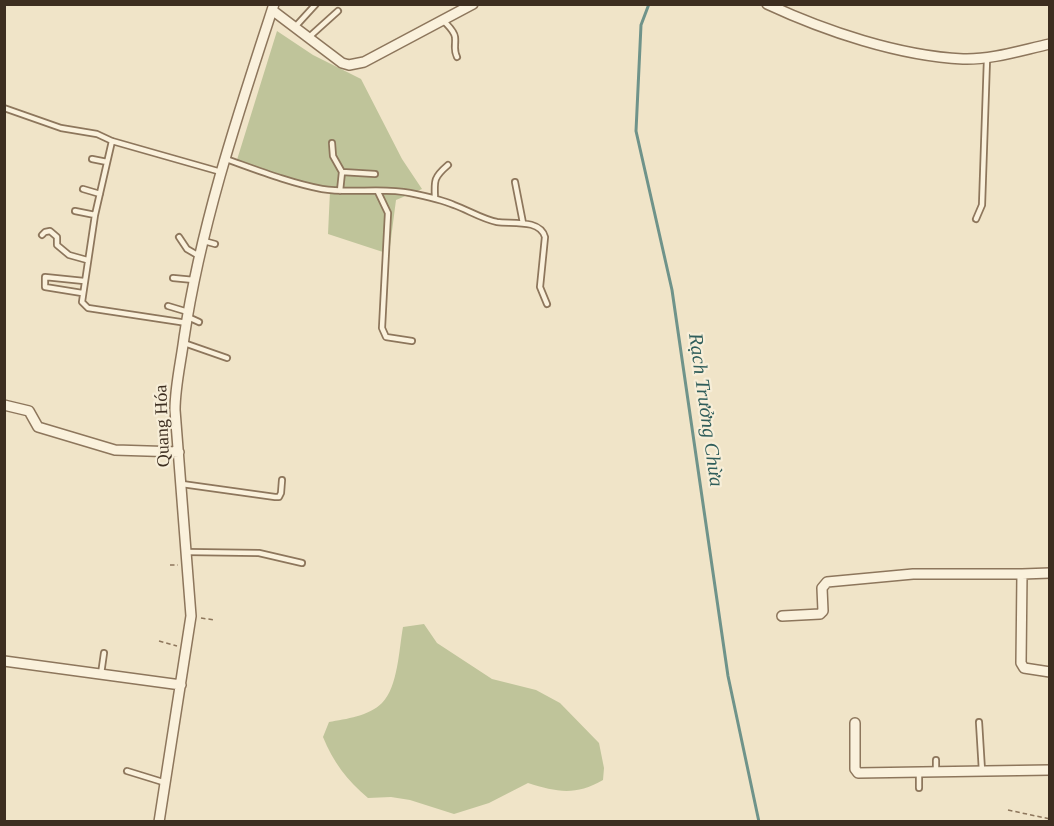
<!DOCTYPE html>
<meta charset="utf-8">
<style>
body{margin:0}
#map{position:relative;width:1054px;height:826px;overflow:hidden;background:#f0e4c8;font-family:Georgia,serif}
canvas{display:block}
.frame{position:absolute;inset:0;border:6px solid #3d2e20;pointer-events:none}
</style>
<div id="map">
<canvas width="1054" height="826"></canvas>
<div class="frame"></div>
</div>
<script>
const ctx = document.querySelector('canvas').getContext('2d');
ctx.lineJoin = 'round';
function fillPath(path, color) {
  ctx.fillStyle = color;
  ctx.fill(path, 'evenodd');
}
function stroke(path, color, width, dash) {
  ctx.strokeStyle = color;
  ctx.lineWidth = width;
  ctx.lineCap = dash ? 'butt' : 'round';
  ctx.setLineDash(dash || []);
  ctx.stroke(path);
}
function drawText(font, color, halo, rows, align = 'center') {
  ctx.font = font + ' Georgia,serif';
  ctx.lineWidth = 4.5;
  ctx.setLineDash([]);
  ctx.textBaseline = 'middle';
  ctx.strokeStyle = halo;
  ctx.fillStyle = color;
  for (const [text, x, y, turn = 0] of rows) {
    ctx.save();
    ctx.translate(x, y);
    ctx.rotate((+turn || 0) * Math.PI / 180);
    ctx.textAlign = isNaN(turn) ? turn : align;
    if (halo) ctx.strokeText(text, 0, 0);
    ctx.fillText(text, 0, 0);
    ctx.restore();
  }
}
fillPath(new Path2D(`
 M277,31L313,55L361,79L402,159L422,189L396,200L389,254L328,234L330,191L236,163Z
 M424,624L437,643L492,679L536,690L560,703L599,743L604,768L603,780C575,796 557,792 528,783L489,803L454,814L410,800L391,797L368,798C347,780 333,762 323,737L329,722C346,719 369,716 382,703C398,687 399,649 403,627Z`), '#bfc49a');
stroke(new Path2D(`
 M649,4L641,25L636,131L672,290L728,676L759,822`), '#6f938a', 3);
const service = new Path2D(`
 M443,20C447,25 454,30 455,37C456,45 453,49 457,57
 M295,27L316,4
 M308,38L338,11
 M4,108L61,128L97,134L112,141L221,172
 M112,141L95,215L82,302L88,308L187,323
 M332,143L333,156L342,172L340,191
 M92,159L107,162
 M226,159C257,170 290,183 322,189C351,194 381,187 410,193C425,196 440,199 454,205C468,210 482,219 497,222C512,224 540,219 545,237L540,287L547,304
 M342,172L375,174
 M515,182L523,223
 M83,189L100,194
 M378,192L388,213L382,328L386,337L412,341
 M435,198C434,180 434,177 448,165
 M75,211L95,215
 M976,219L982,205L987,59
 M42,235L45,232L50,231L57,237V245L69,255L87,260
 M179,237L187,249L199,256
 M204,241L215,244
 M173,278L194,280
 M82,293L45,287V277L84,281
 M168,306L188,312
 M188,317L199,322
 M184,343L227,358
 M182,484L275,497H279L281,493L282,480
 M187,552L259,553L302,563
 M101,674L104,653
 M979,722L982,771
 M936,760V773
 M127,771L166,783
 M919,788V773`);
const minor = new Path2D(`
 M767,4C825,31 899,56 963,59C991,60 1022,50 1050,44
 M272,10L342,63L349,65L364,62L473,4
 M4,405L29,411L38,427L115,450L179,452
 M1022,574L1021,663L1024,668L1050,672
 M782,616L820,614L823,611L822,588L827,582L913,574H1022L1050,573
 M4,661L181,685
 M855,723V769L858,773L1050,770
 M159,822L191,616L175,410C175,386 181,362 184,338C201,224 238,114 274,4`);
stroke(service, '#8d765c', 8);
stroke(minor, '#8d765c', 12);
stroke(new Path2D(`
 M170,565H178
 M201,618L215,620
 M159,641L177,646
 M1008,810L1050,819`), '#8d765c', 1.5, [4.5, 3]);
stroke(service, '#faf1dc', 4.5);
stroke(minor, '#faf1dc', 9);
drawText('18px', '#3d2e20', '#f7eed8', [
 ["Quang Hóa",163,426,-92]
]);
drawText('italic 20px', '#2f5d5a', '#f7eed8', [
 ["Rạch Trưởng Chừa",705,410,82]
]);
</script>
